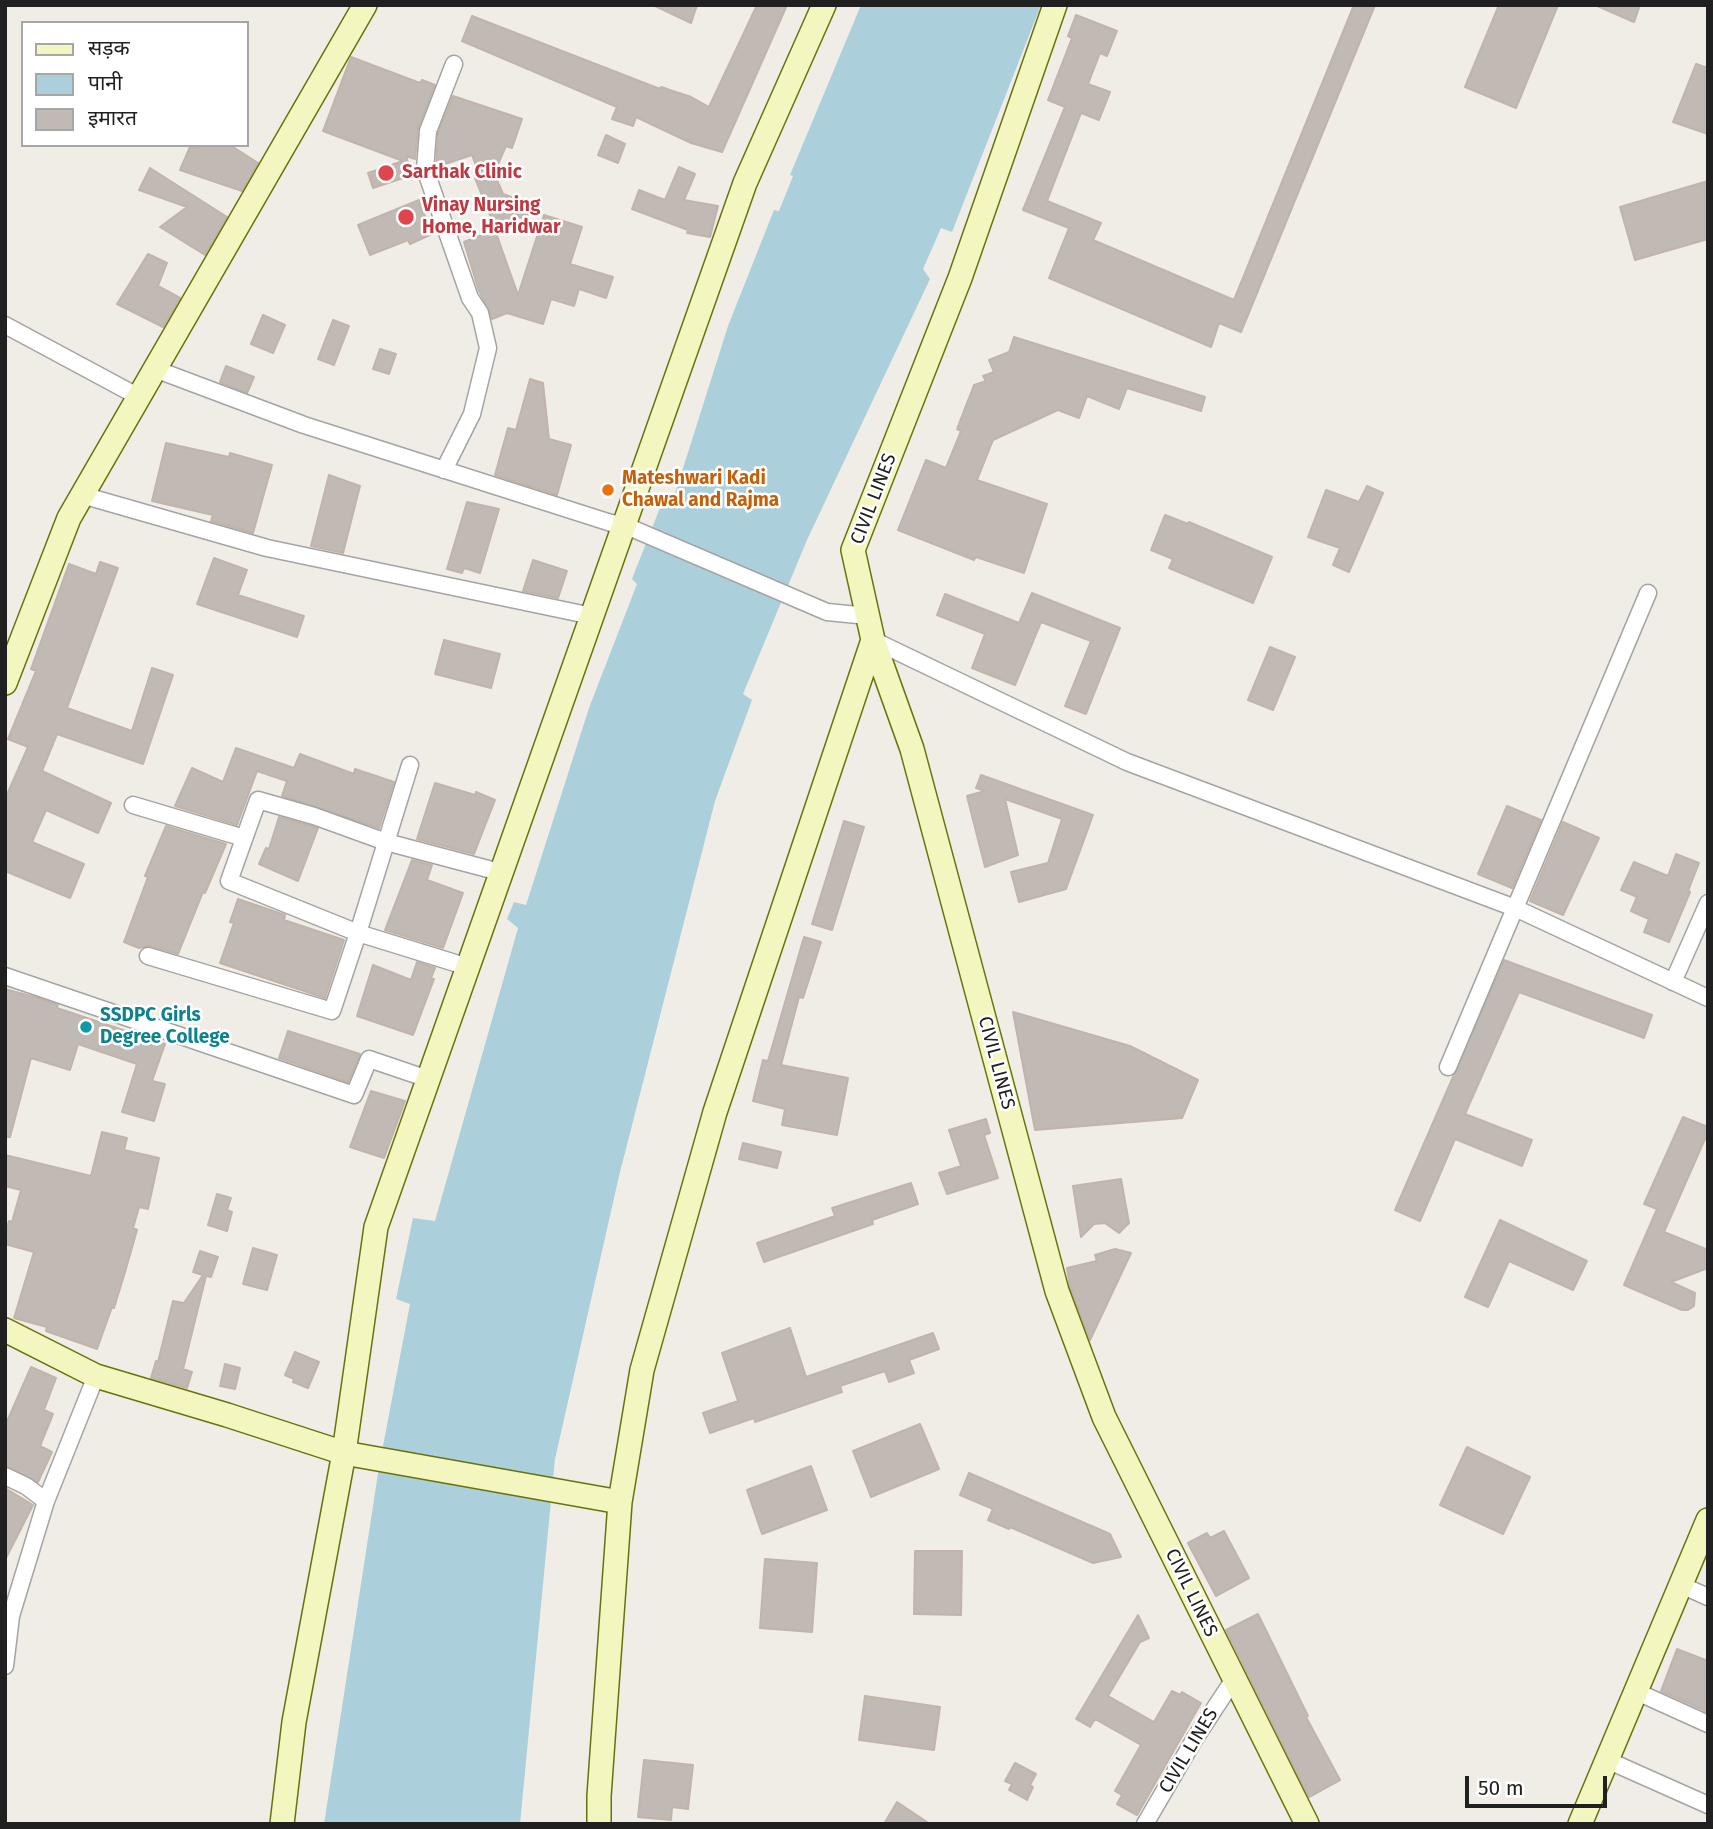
<!DOCTYPE html>
<meta charset="utf-8">
<style>
body{margin:0}
#map{position:relative;width:1713px;height:1829px;overflow:hidden;background:#f0ede7;font-family:"Fira Sans","Noto Sans Devanagari",sans-serif}
canvas{display:block}
.frame{position:absolute;inset:0;border:7px solid #202020;pointer-events:none}
.legend{position:absolute;left:21px;top:21px;width:228px;height:126px;box-sizing:border-box;background:#fff;border:2px solid #a6a6a6;margin:0;padding:9px 12px;list-style:none;font-size:21px;color:#202020}
.legend li{display:flex;align-items:center;gap:14px;height:35px}
.legend b{width:35px;border:2px solid #a6a6a6}
.scale{position:absolute;left:1465px;top:1776px;width:142px;height:32px;box-sizing:border-box;border:4px solid #202020;border-top:0;padding-left:9px;font-size:21px;line-height:24px;white-space:nowrap;color:#202020;-webkit-text-stroke:5px #fff;paint-order:stroke}
</style>
<div id="map">
<canvas width="1713" height="1829"></canvas>
<div class="frame"></div>
<ul class="legend">
<li><b style="height:9px;background:#f4f6bf"></b>सड़क</li>
<li><b style="height:19px;background:#abd0db"></b>पानी</li>
<li><b style="height:19px;background:#c1b9b4"></b>इमारत</li>
</ul>
<div class="scale">50 m</div>
</div>
<script>
const ctx = document.querySelector('canvas').getContext('2d');
ctx.lineJoin = 'round';
function fillPath(path, color) {
  ctx.fillStyle = color;
  ctx.fill(path, 'evenodd');
}
function stroke(path, color, width, dash) {
  ctx.strokeStyle = color;
  ctx.lineWidth = width;
  ctx.lineCap = dash ? 'butt' : 'round';
  ctx.setLineDash(dash || []);
  ctx.stroke(path);
}
function drawText(font, color, halo, rows, align = 'center') {
  ctx.font = font + ' "Fira Sans",sans-serif';
  ctx.lineWidth = 5;
  ctx.setLineDash([]);
  ctx.textBaseline = 'middle';
  ctx.strokeStyle = halo;
  ctx.fillStyle = color;
  for (const [text, x, y, turn = 0] of rows) {
    ctx.save();
    ctx.translate(x, y);
    ctx.rotate((+turn || 0) * Math.PI / 180);
    ctx.textAlign = isNaN(turn) ? turn : align;
    if (halo) ctx.strokeText(text, 0, 0);
    ctx.fillText(text, 0, 0);
    ctx.restore();
  }
}
fillPath(new Path2D(`
 M861,5H1041L952,232L941,228L923,269L930,279L807,540L743,694L752,700L715,801L619,1176L555,1459L520,1824H324L379,1467L410,1304L396,1299L413,1218L435,1221L518,928L507,919L514,902L526,905L589,708L637,584L632,579L663,500L672,503L728,326L774,210L779,211L793,176L790,175Z`), '#abd0db');
const building = new Path2D(`
 M653,5H697L691,23Z
 M757,5H787L722,152L691,143L636,117L633,126L612,119L617,107L462,41L472,16L660,89L661,87L691,97L709,107Z
 M1354,5H1375L1241,332L1219,323L1211,347L1049,278L1069,228L1023,210L1065,107L1048,100L1072,38L1068,36L1076,15L1117,31L1107,56L1100,53L1088,84L1110,92L1099,120L1081,113L1047,201L1101,223L1093,240L1234,300Z
 M1499,5H1558L1516,108L1465,87Z
 M1595,5H1640L1634,22Z
 M351,57L420,83L422,80L435,85L418,128L415,159L406,156L412,175L373,188L368,173L403,161L323,131Z
 M1696,64L1708,68V134L1673,122Z
 M453,96L522,119L512,148L506,146L494,173L503,194L532,205L526,220L519,217L495,227L475,178L480,176L472,155L436,167L438,133Z
 M606,135L625,144L618,163L598,155Z
 M199,145H230L258,163L242,191L180,170L190,147L198,148Z
 M679,167L695,174L684,200L718,206L710,237L687,233L688,230L632,209L639,190L665,200Z
 M150,168L227,217L205,255L160,227L187,207L139,190Z
 M1708,181V239L1635,260L1620,207Z
 M419,200L432,234L410,244L408,240L370,255L358,225Z
 M544,215L582,227L570,264L613,277L606,298L579,289L574,306L551,299L543,324L507,313L492,319L478,288L464,242L495,230L518,295Z
 M148,254L167,263L158,286L180,298L163,327L117,304Z
 M263,315L285,325L273,353L251,344Z
 M333,320L349,326L334,365L318,359Z
 M1014,337L1205,397L1201,411L1127,388L1119,409L1087,396L1079,418L1058,410L993,440L977,480L1047,504L1024,573L976,557L974,560L898,530L926,460L946,468L961,431L957,429L974,385L986,381L983,376L994,372L989,360L1009,352Z
 M380,349L396,354L389,374L373,369Z
 M226,366L254,377L247,393L220,382Z
 M530,379L543,383L549,439L571,445L557,495L495,475L508,428L516,430Z
 M166,443L229,457L230,453L272,465L253,533L211,521L213,515L152,501Z
 M329,475L360,486L343,553L311,546Z
 M1367,486L1383,493L1349,572L1333,565L1340,548L1308,537L1326,490L1359,502Z
 M467,502L499,509L480,573L464,568L462,573L447,569Z
 M1165,515L1188,524L1189,522L1272,557L1253,603L1169,568L1173,559L1151,550Z
 M214,558L247,570L238,595L304,616L297,637L197,604Z
 M533,560L567,571L558,598L523,591Z
 M100,562L118,568L67,708L132,731L152,668L173,675L143,764L57,734L42,771L111,803L98,833L46,810L32,842L84,864L70,898L5,871V799L28,747L8,739L36,671L31,669L69,564L96,574Z
 M1032,593L1120,628L1086,714L1065,706L1091,641L1041,622L1015,685L972,668L985,634L937,615L945,594L1019,623Z
 M444,640L500,654L491,688L435,674Z
 M1270,647L1295,657L1273,710L1248,700Z
 M236,748L294,768L300,754L354,774L355,769L394,782L379,828L282,796L287,781L257,771L237,825L175,806L192,768L223,782Z
 M981,775L1093,815L1066,889L1019,902L1011,872L1048,863L1062,819L1005,799L1018,855L985,867L967,796L985,791L976,788Z
 M435,783L475,795L476,792L495,800L474,854L417,839Z
 M1507,806L1541,820L1512,888L1478,874Z
 M279,817L318,828L298,881L259,864L266,848L269,849Z
 M844,821L864,827L832,930L812,924Z
 M1563,822L1599,838L1563,915L1530,901Z
 M166,826L226,844L205,893L203,892L178,954L150,946L139,948L124,942L148,877L145,876Z
 M1676,854L1699,863L1688,891L1690,892L1669,942L1644,932L1649,919L1631,911L1637,897L1621,890L1634,862L1668,876Z
 M412,860L432,865L427,880L463,893L443,948L385,930Z
 M238,899L285,915L284,920L344,940L325,998L220,963L234,923L230,922Z
 M804,937L821,942L803,998L799,997L781,1065L848,1078L837,1135L782,1125L785,1109L753,1101L763,1060L768,1061Z
 M1504,960L1652,1015L1644,1038L1519,992L1465,1114L1532,1140L1522,1166L1455,1139L1420,1221L1395,1210Z
 M417,962L435,968L431,978L434,979L413,1035L357,1016L373,965L411,980Z
 M5,989L38,998L58,1005L57,1008L165,1044L152,1081L165,1084L154,1121L122,1112L137,1064L78,1044L70,1070L31,1058L10,1137H5Z
 M1013,1012L1130,1046L1198,1080L1182,1118L1035,1130Z
 M288,1031L360,1054L348,1082L279,1058Z
 M371,1091L405,1101L384,1158L350,1147Z
 M1683,1117L1708,1127V1132L1664,1232L1708,1250V1268L1671,1282L1695,1293L1694,1306L1688,1310H1682L1624,1285L1657,1209L1644,1204Z
 M986,1119L990,1133L984,1135L998,1178L947,1194L939,1173L961,1166L949,1130Z
 M102,1132L127,1138L124,1150L159,1158L148,1209L139,1207L133,1228L137,1230L125,1272L114,1308L112,1307L97,1349L46,1331L47,1327L14,1318L34,1252L5,1244V1234L9,1221L12,1222L21,1190L5,1186V1155L91,1176Z
 M743,1143L781,1152L777,1168L739,1159Z
 M1121,1179L1129,1223L1119,1233L1105,1223L1094,1224L1081,1237L1073,1186Z
 M911,1183L918,1204L872,1220L873,1224L764,1262L757,1243L835,1216L832,1208Z
 M217,1194L231,1198L227,1210L232,1212L227,1231L208,1225Z
 M1500,1220L1587,1261L1573,1290L1509,1261L1488,1307L1465,1297Z
 M253,1248L277,1255L267,1290L243,1284Z
 M1115,1249L1131,1253L1090,1340L1070,1287L1067,1268L1097,1261L1095,1255Z
 M200,1251L218,1257L211,1277L206,1276L183,1369L192,1372L187,1388L151,1378L156,1361L158,1362L173,1301L184,1303L203,1275L193,1272Z
 M790,1328L806,1377L933,1333L939,1349L909,1360L914,1373L889,1382L885,1371L840,1386L842,1392L755,1422L754,1418L710,1433L703,1413L738,1401L722,1353Z
 M295,1352L319,1362L308,1388L293,1382L294,1379L285,1375Z
 M225,1364L240,1368L235,1389L220,1386Z
 M31,1367L56,1378L44,1410L53,1414L40,1446L52,1452L38,1482L5,1466V1426Z
 M920,1424L939,1469L871,1497L853,1451Z
 M1467,1447L1530,1477L1503,1534L1440,1505Z
 M811,1466L827,1510L762,1534L747,1490Z
 M969,1473L1110,1534L1121,1557L1093,1563L1010,1527L1009,1529L988,1520L993,1509L960,1495Z
 M5,1488L33,1505L5,1560Z
 M1224,1531L1249,1578L1216,1596L1188,1543L1207,1533L1210,1538Z
 M915,1551H962L961,1615L914,1614Z
 M765,1559L817,1563L812,1632L760,1628Z
 M1258,1614L1308,1716L1306,1717L1340,1780L1309,1797L1226,1630Z
 M1138,1615L1149,1638L1140,1642L1108,1696L1154,1722L1172,1691L1180,1695L1182,1692L1201,1703L1137,1815L1117,1804L1122,1795L1115,1791L1141,1745L1095,1719L1090,1727L1076,1719Z
 M1677,1649L1708,1661V1712L1661,1691Z
 M865,1696L940,1707L934,1750L859,1740Z
 M644,1760L693,1765L688,1809L672,1807L671,1820L638,1817Z
 M1015,1763L1036,1774L1030,1785L1033,1787L1027,1800L1009,1790L1012,1784L1005,1781Z
 M897,1802L930,1824H884Z`);
fillPath(building, '#c1b9b4');
stroke(building, '#c1b4aa', 2);
const street = new Path2D(`
 M5,325L139,397
 M155,369L304,425L611,523L624,525L827,612L868,616
 M444,470L472,414L488,348L480,313L470,298L425,169L428,131L454,64
 M82,495L267,548L592,616
 M873,640L1127,762L1515,908L1708,998
 M410,765L358,933L229,881L258,800L314,816L386,842L492,870
 M133,805L244,838
 M148,956L332,1011L358,933L468,967
 M5,976L354,1095L369,1059L428,1079
 M1673,982L1708,903
 M1448,1067L1648,593
 M5,1476L26,1486L46,1501
 M1681,1585L1708,1597
 M5,1666L11,1616L46,1501L96,1376
 M1635,1691L1708,1724
 M1607,1760L1708,1805
 M1145,1824L1194,1740L1234,1679`);
const secondary = new Path2D(`
 M1055,5L960,278L853,550L873,640L912,749L1057,1291L1104,1417L1307,1824
 M5,683L69,518L365,5
 M5,1330L96,1376L227,1415L344,1453L620,1502
 M282,1824L294,1722L344,1453L376,1227L745,183L824,5
 M599,1824V1796L620,1502L642,1370L715,1112L873,640
 M1580,1824L1708,1520`);
stroke(street, '#a4a4a4', 19);
stroke(secondary, '#69730c', 26);
stroke(street, '#fff', 16);
stroke(secondary, '#f4f6bf', 23);
for (const [x, y, r, color] of [
 [386,173,9,"#e0444e"],
 [406,217,9,"#e0444e"],
 [608,490,7,"#e8710a"],
 [86,1027,7,"#0f9aa8"]
]) {
  const dot = new Path2D();
  dot.arc(x, y, r, 0, 2 * Math.PI);
  ctx.fillStyle = color;
  ctx.fill(dot);
  stroke(dot, '#fff', 2.5);
}
drawText('bold 19px', '#be3a42', '#fff', [
 ["Sarthak Clinic",402,173],
 ["Vinay Nursing",422,206],
 ["Home, Haridwar",422,228]
], 'left');
drawText('bold 19px', '#c56008', '#fff', [
 ["Mateshwari Kadi",622,479],
 ["Chawal and Rajma",622,501]
], 'left');
drawText('19px', '#202020', '#fff', [
 ["CIVIL LINES",874,499,-69],
 ["CIVIL LINES",996,1063,75],
 ["CIVIL LINES",1191,1593,64],
 ["CIVIL LINES",1189,1751,-59]
]);
drawText('bold 19px', '#0d838f', '#fff', [
 ["SSDPC Girls",100,1016],
 ["Degree College",100,1038]
], 'left');
</script>
